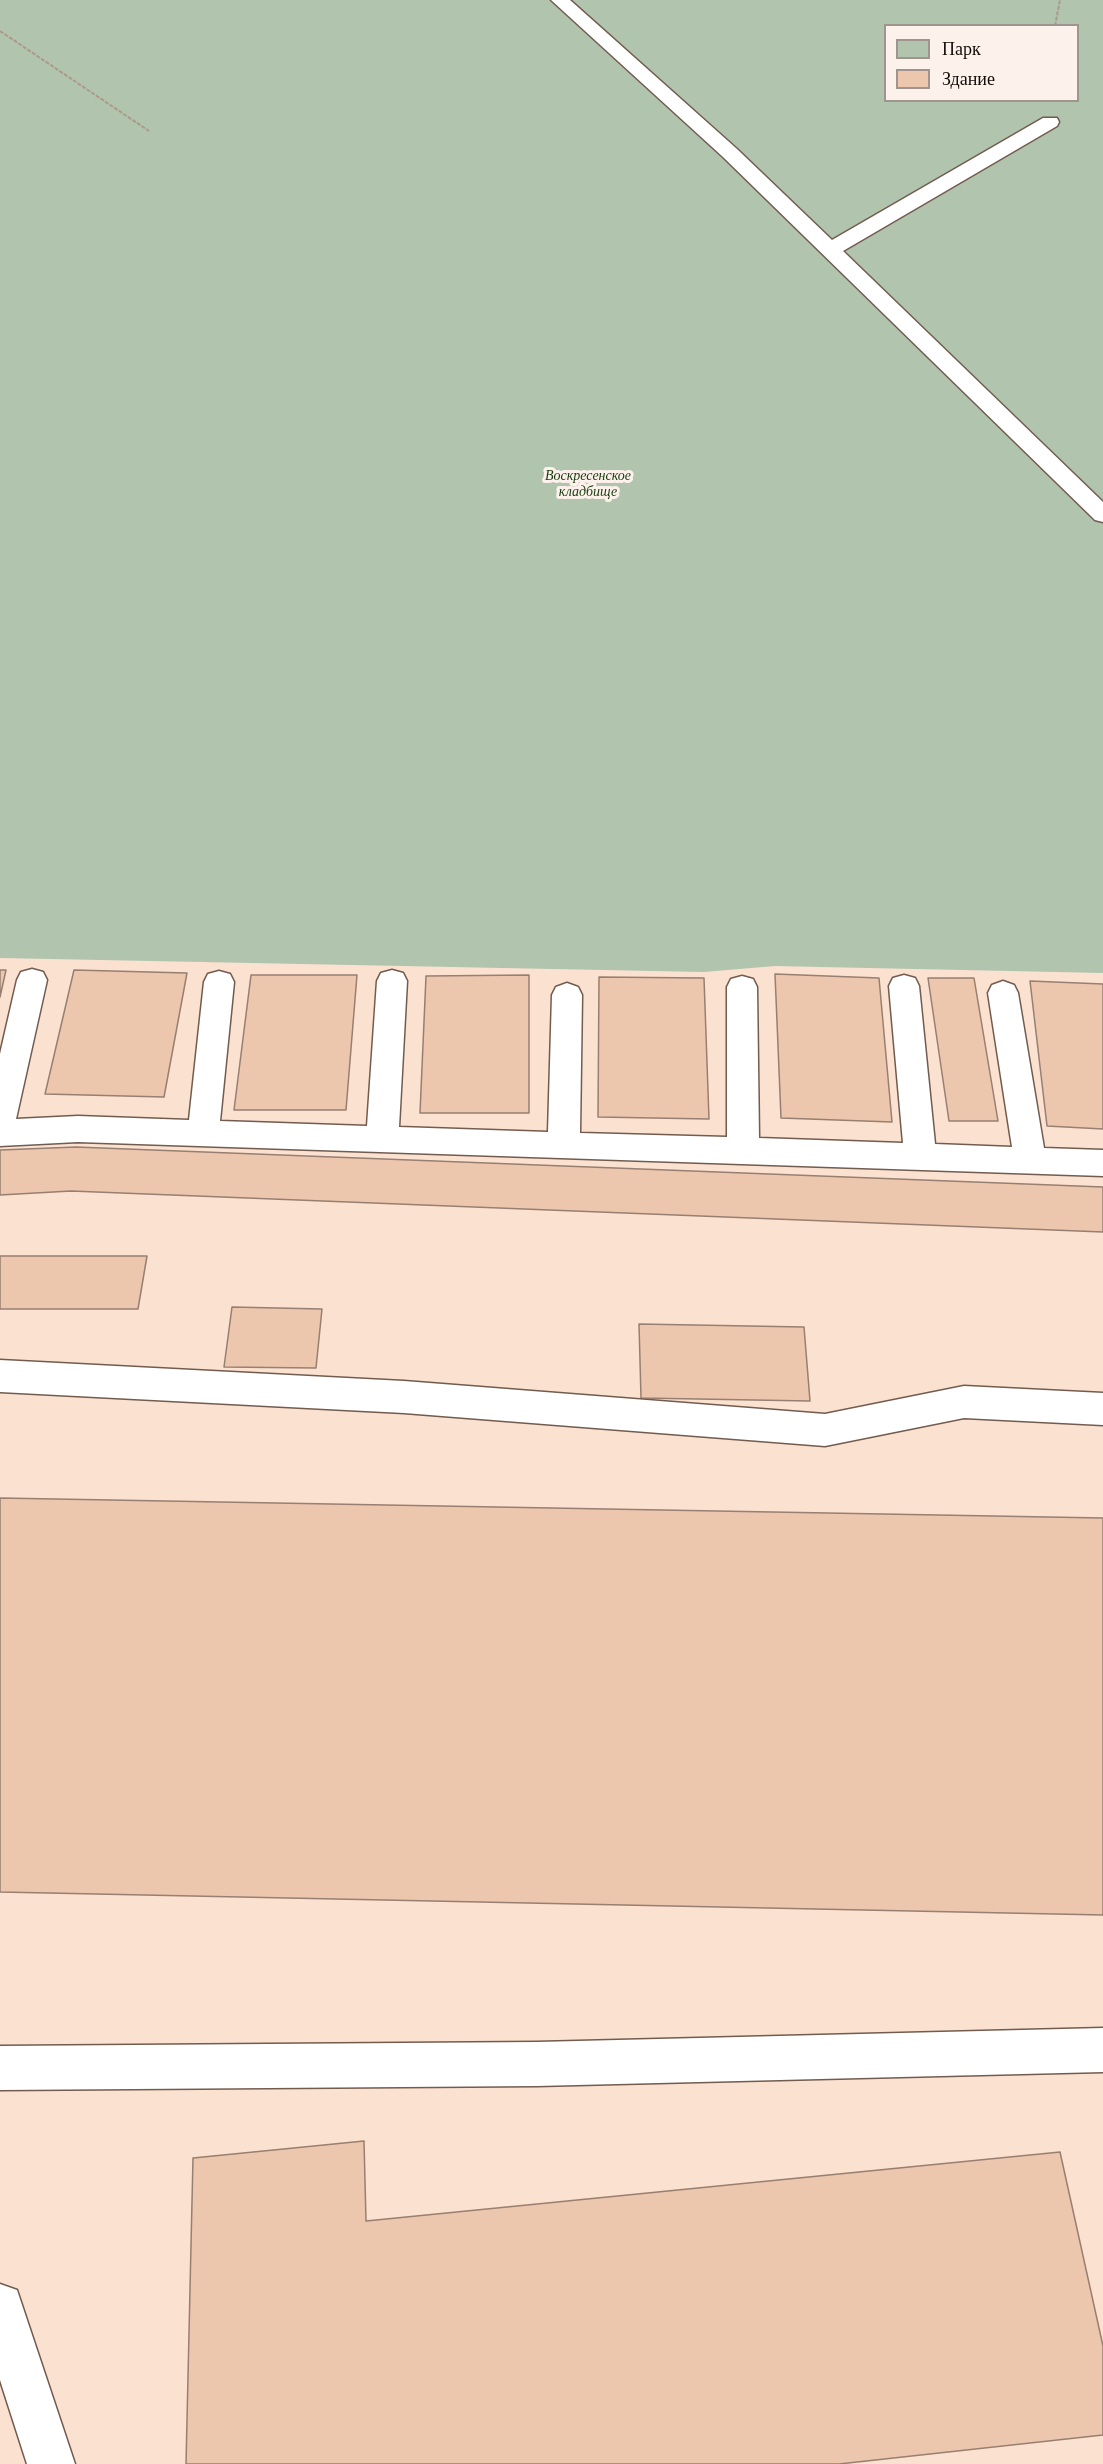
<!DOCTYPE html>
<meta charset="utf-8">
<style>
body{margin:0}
#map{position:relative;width:1103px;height:2464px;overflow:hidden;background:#fbe1d0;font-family:"Crimson Pro",serif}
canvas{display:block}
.legend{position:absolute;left:884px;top:24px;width:195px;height:78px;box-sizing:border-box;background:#fcf1eb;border:2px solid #9f958f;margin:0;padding:8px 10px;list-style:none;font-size:18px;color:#130b06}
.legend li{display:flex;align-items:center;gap:12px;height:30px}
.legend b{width:30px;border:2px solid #9f958f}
</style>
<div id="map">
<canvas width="1103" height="2464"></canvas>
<ul class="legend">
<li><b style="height:16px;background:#b1c4ad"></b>Парк</li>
<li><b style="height:16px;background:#edc6ae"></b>Здание</li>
</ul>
</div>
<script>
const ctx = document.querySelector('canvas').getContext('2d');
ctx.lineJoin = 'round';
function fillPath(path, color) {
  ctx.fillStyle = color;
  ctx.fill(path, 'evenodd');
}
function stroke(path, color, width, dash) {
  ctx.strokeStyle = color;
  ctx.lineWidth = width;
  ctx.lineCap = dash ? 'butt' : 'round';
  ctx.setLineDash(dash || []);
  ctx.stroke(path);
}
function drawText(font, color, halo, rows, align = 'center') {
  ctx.font = font + ' "Crimson Pro",serif';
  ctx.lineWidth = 6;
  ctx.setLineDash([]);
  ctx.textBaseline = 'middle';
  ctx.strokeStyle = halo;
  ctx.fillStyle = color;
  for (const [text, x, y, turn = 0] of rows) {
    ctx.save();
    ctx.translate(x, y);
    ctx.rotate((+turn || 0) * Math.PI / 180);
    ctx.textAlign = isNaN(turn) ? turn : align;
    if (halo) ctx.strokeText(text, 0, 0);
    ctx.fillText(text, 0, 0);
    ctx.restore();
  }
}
fillPath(new Path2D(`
 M0,0H1103V973L775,966L704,972L0,958ZM886,26H1078V100H886Z`), '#b1c4ad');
const building = new Path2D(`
 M0,970H6L0,997Z
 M74,970L187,973L164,1097L45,1094Z
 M775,974L879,978L892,1122L781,1118Z
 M251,975H357L346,1110H234Z
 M529,975V1113H420L426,976Z
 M599,977L704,978L709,1119L598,1117Z
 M928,978H974L998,1121H949Z
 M1030,981L1103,984V1129L1047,1126Z
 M76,1147L1103,1187V1232L71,1191L0,1195V1150Z
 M0,1256H147L138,1309H0Z
 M232,1307L322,1309L316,1368L224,1367Z
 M639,1324L804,1327L810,1401L641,1398Z
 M0,1498L1103,1518V1915L0,1892Z
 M364,2141L366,2221L1060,2152L1103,2346V2435L839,2464H186L193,2158Z`);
fillPath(building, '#edc6ae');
stroke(building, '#977f71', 1.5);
const service = new Path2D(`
 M551,0H570L737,149L832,240L1043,118H1057L1059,122L1057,126L843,251L1103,502V522L1095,520L723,157Z
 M32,969L43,972L47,980L16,1119L78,1116L189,1120L204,982L208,974L219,971L230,974L234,982L220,1121L367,1126L377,981L381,973L392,970L403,973L407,981L399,1127L548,1132L552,995L556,987L567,983L578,987L582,995L580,1133L727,1137V987L731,979L742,976L753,979L757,987L759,1138L903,1143L889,986L893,978L904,975L915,978L919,986L935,1144L1012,1147L988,993L992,985L1003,981L1014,985L1018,993L1044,1148L1103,1150V1176L78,1142L0,1146V1054L17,980L21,972Z
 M0,1360L404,1381L825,1414L964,1386L1103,1393V1425L964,1418L825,1446L404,1413L0,1392Z
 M1103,2028V2072L537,2086L0,2090V2046L537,2042Z
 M0,2284L17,2290L75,2464H27L0,2380Z`);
stroke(service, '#725c4f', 3);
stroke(new Path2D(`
 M1055,26L1060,0
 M0,31L149,131`), '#ad998c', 2, [4, 1.5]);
fillPath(service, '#fff');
drawText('italic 14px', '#153b0d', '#fcf1eb', [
 ["Воскресенское",588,476],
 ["кладбище",588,492]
]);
</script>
